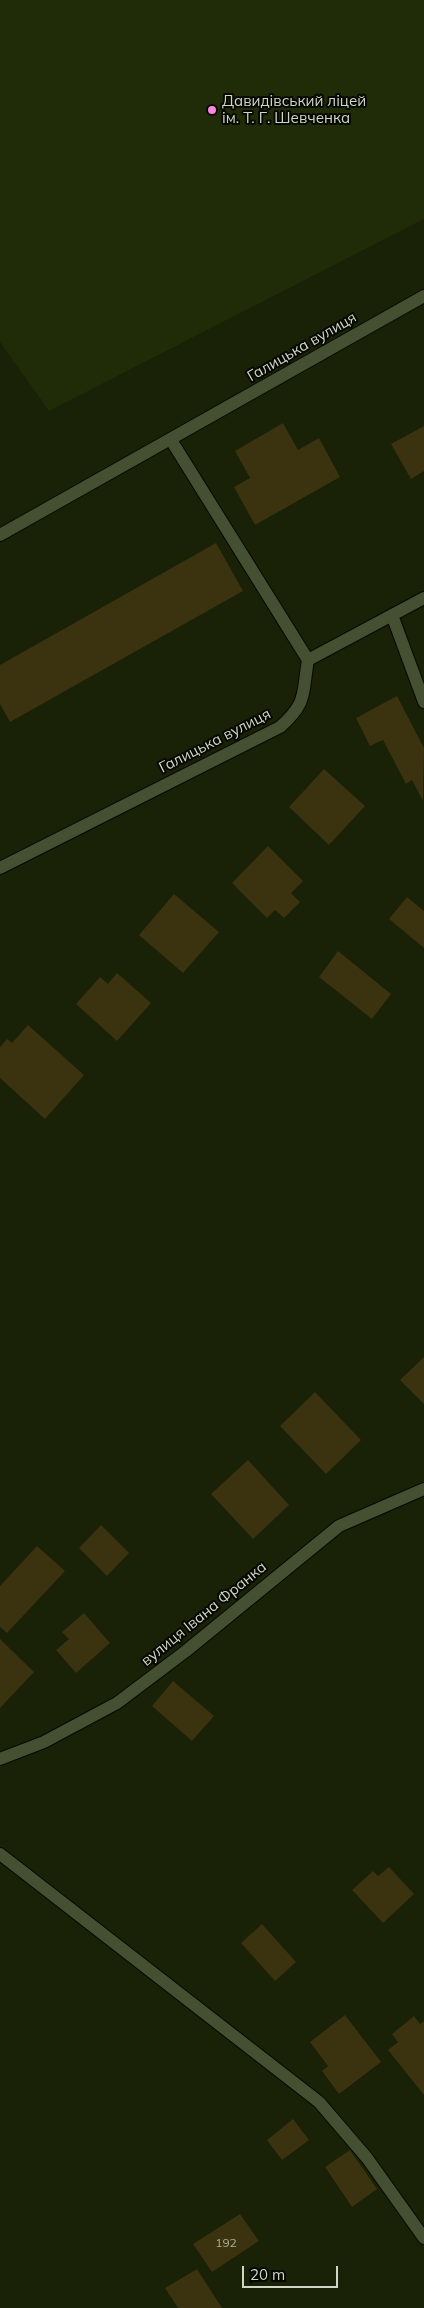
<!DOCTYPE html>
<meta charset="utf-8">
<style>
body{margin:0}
#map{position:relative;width:424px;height:2308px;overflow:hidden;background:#192106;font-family:Mulish,sans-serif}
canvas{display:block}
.scale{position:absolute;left:242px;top:2266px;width:96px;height:22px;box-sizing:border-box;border:2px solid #d0d6c6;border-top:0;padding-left:6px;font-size:15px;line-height:18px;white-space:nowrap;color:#d0d6c6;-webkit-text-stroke:4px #060902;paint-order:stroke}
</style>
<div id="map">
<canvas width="424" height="2308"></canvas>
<div class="scale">20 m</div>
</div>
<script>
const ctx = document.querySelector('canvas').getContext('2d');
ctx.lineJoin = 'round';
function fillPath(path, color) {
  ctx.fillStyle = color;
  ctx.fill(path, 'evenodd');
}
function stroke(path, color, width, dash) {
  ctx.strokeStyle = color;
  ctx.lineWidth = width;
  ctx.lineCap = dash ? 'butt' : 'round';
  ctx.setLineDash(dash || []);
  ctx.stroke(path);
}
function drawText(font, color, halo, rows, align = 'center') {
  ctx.font = font + ' Mulish,sans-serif';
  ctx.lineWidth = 4;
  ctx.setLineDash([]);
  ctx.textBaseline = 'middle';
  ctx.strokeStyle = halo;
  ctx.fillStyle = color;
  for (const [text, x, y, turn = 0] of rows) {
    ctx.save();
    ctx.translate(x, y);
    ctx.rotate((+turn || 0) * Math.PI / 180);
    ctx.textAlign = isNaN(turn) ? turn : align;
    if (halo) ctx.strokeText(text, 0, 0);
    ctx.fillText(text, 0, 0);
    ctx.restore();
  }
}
fillPath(new Path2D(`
 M0,0H424V219L49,411L0,342Z`), '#202b07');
fillPath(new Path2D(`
 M283,423L298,450L319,438L340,477L255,525L234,487L250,478L235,451Z
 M424,426V471L411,479L391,444Z
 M216,543L243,591L10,722L0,704V665Z
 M397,696L424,748L423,801L412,780L406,784L383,740L370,746L356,718Z
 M324,769L365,806L329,845L289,807Z
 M268,846L303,881L291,893L300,902L284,918L275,910L267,918L232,883Z
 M174,894L219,932L183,973L139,935Z
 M407,897L424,911V948L389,919Z
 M338,951L391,994L372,1019L319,977Z
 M117,973L151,1003L117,1041L76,1004L100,977L108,984Z
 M28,1025L84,1075L45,1119L0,1078V1047L7,1039L12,1043Z
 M424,1357V1404L400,1380Z
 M315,1392L361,1440L326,1474L280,1426Z
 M248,1460L289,1505L253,1539L211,1494Z
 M101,1525L129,1553L107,1576L79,1548Z
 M37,1546L65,1571L7,1633L0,1627V1586Z
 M84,1613L110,1643L76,1673L56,1650L69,1639L62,1632Z
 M0,1639L34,1672L0,1708Z
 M173,1681L214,1716L192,1741L152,1706Z
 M389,1867L414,1894L383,1923L352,1890L373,1871L378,1876Z
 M262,1924L296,1962L275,1981L241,1943Z
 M345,2015L381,2062L339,2094L322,2071L328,2066L310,2042Z
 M414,2016L420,2024L424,2021V2095L388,2050L398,2042L392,2034Z
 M293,2119L309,2140L282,2160L267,2140Z
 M350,2150L377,2189L352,2207L325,2167Z
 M240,2214L259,2241L212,2272L193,2244Z
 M197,2269L222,2308H178L165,2288Z`), '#3b3210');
const lane = new Path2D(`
 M392,615L424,702
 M308,660L424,598
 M0,868L280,727C308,702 302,694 308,660L171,440`);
const street = new Path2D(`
 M0,535L424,296
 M0,1759L44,1742L117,1703L186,1651L339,1526L424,1489
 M0,1854L319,2102L367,2158L424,2238`);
stroke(lane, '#050a00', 14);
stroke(street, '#050a00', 14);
stroke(lane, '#454f32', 12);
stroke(street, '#454f32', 12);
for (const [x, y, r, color] of [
 [212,110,5,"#ff85df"]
]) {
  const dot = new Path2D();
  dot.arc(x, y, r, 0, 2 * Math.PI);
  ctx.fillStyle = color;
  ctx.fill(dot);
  stroke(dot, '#060902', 2);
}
drawText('12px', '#abad98', null, [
 ["192",226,2243]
]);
drawText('15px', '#d0d6c6', '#060902', [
 ["Давидівський ліцей",222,101],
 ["ім. Т. Г. Шевченка",222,118]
], 'left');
drawText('15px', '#d0d6c6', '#060902', [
 ["Галицька вулиця",302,347,-30],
 ["Галицька вулиця",215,741,-27],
 ["вулиця Івана Франка",204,1614,-39]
]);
</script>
